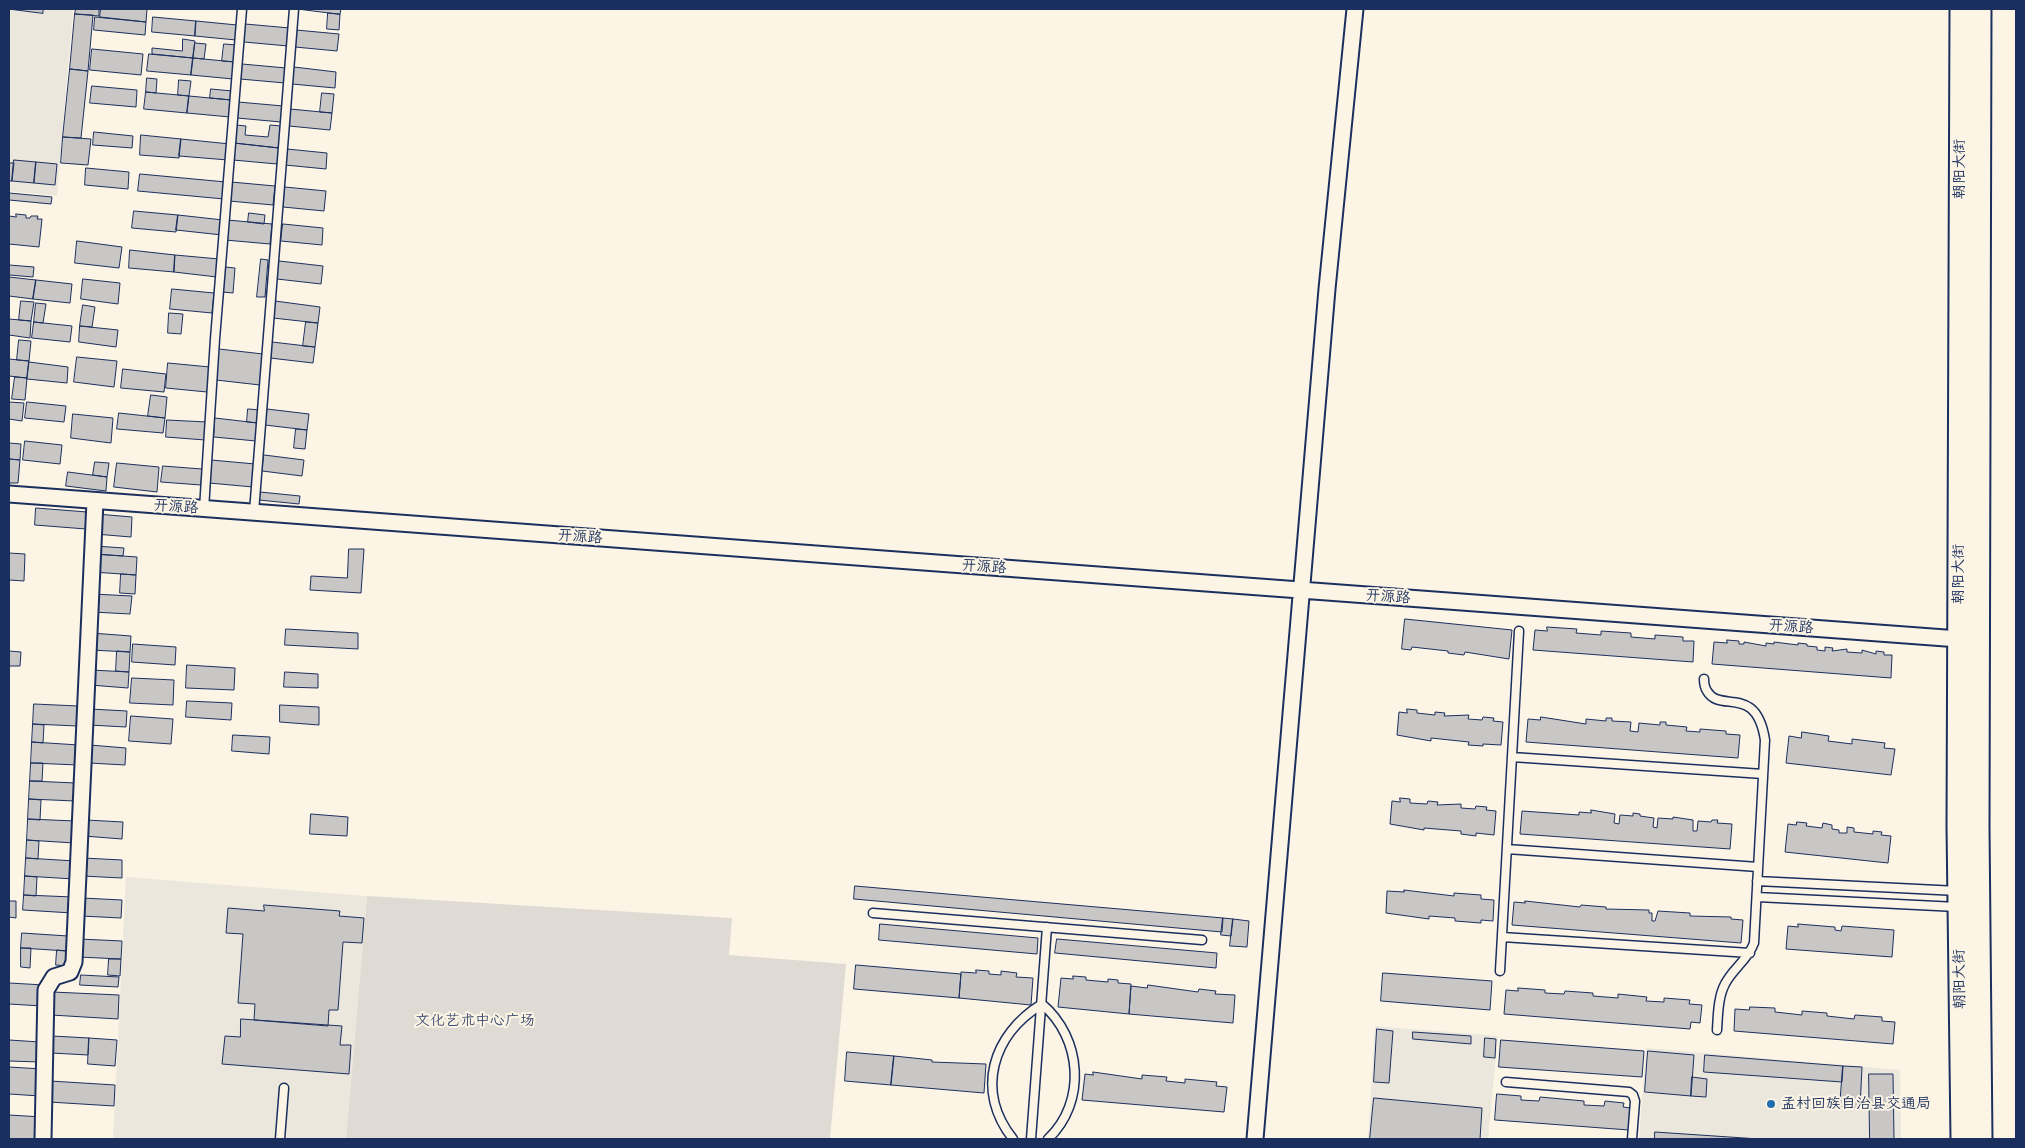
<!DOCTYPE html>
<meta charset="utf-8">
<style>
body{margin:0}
#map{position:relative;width:2025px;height:1148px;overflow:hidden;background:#fcf5e5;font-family:"Patrick Hand",sans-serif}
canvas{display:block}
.frame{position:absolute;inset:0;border:10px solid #1b2f5e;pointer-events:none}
</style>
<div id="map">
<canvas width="2025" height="1148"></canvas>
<div class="frame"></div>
</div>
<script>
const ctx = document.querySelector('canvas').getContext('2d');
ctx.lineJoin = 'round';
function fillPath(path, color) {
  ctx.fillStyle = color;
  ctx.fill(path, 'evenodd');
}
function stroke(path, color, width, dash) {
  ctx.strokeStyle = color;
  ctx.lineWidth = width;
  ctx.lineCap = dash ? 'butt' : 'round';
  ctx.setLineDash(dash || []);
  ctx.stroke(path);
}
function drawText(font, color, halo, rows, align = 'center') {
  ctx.font = font + ' "Patrick Hand","LXGW WenKai TC",sans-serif';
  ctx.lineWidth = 4;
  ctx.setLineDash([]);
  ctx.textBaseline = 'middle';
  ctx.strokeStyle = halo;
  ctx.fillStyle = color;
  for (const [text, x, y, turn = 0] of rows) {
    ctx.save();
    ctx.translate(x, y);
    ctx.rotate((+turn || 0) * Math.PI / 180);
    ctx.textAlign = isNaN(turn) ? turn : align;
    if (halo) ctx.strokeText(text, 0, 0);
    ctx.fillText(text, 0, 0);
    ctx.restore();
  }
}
fillPath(new Path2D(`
 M9,9H73L57,196L9,191Z
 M126,877L367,896L346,1139H113Z
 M1375,1026L1498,1036L1488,1139H1368Z
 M1646,1048L1900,1070L1901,1139H1639Z`), '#ece7dc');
fillPath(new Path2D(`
 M367,896L732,918L729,955L846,964L830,1139H346Z`), '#dfdbd4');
const building = new Path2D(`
 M9,9H43V13Z
 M76,9H99V16L75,14Z
 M101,9H147L146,22L100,17Z
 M298,9H341L340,14Z
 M328,13L340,14L339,30L327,29Z
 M75,14L93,15L88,71L70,69Z
 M95,17L146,22L145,35L94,30Z
 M153,17L196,21L195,36L152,32Z
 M196,21L237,25L236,40L195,36Z
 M245,24L290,28L288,46L244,42Z
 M296,30L339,34L337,51L295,47Z
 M183,39L195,41L193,58L152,54V48L182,51Z
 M195,43L206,44L204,59L193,58Z
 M224,44L237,45L235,62L222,61Z
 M92,49L143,54L141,75L90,70Z
 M149,54L193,58L191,75L147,71Z
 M193,58L235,62L233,79L191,75Z
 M242,64L286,68L285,83L240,79Z
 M294,67L336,72L335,88L292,84Z
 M70,69L88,71L81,138L63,137Z
 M147,78L157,79L156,93L146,92Z
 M179,80L191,81L189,96L178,95Z
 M92,86L137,90L136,107L90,103Z
 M211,89L232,91L231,100L210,98Z
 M146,92L189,96L187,113L144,109Z
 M322,93L334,94L332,113L320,112Z
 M189,96L231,100L230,117L187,113Z
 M238,102L283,106L281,122L237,118Z
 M290,109L332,113L330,130L289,126Z
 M236,125L246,126L245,135L268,137L270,125L281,126L279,148L234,143Z
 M94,132L133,136L132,148L93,145Z
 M141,135L181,139L179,158L140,155Z
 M63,137L91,139L88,165L61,163Z
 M181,139L230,144L228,160L179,156Z
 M234,143L279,148L277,164L233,160Z
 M287,149L327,153L326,169L285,165Z
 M14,160L36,162L34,183L12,181Z
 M36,162L57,164L55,185L34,183Z
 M9,163H14L12,181H9Z
 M86,168L129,172L128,189L85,185Z
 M140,174L226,182L224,199L138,191Z
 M231,182L275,186L273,205L229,201Z
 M285,187L326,191L324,211L283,207Z
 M9,193L52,197L51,204L9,200Z
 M134,211L178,215L176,232L132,228Z
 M249,213L265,215L264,224L248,222Z
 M16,214L26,215V218H30L31,216H38L37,219H42L39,247L9,244V216L16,217Z
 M178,215L223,220L222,235L176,230Z
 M227,220L272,224L270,244L225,240Z
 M283,224L323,228L322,245L281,241Z
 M77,241L122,247L119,268L75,263Z
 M130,250L175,255L174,272L129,268Z
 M175,255L219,259L217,277L174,272Z
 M261,259L268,260L265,297H257Z
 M279,261L323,266L321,284L277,279Z
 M9,265L34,267L33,277L9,275Z
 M225,267L235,268L233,293L222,292Z
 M9,277L36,280L33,299L9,296Z
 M83,279L120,283L118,304L81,299Z
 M36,280L72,284L70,303L33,299Z
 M172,289L214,293L212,313L170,309Z
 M21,301L34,302L31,321L19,320Z
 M275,301L320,307L318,323L273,318Z
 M36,303L46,304L43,323L34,322Z
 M83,305L95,307L92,327L80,326Z
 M169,313L183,314L181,334L168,333Z
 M9,319L31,321L30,338L9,335Z
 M34,322L72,326L70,342L32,338Z
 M306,322L318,323L315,347L303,346Z
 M80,326L118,330L116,347L79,342Z
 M19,340L31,341L29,361L17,360Z
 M272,342L315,347L313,363L270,358Z
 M219,349L263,354L260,385L216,380Z
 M77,357L117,361L114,387L74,382Z
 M9,359L29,361L27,378L9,376Z
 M29,362L68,367L67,383L27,379Z
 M168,363L210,367L207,392L166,388Z
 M123,369L166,374L164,392L121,388Z
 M15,377L27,378L25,400L12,399Z
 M151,395L167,397L165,418L148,416Z
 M9,402L24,403L22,421L9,419Z
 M27,402L66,406L64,422L25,418Z
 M248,409L260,410L258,423L247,422Z
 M267,409L309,414L307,430L265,425Z
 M119,413L165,418L163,433L117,429Z
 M73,414L113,418L111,443L71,438Z
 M215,418L258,423L256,441L214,437Z
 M167,420L207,422L205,440L166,437Z
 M296,429L307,430L305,449L294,448Z
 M25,441L62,445L60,464L23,460Z
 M9,443L21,444L20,460L9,459Z
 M264,455L304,460L302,476L262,471Z
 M10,459L20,460L18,483H9Z
 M211,460L255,464L253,487L209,483Z
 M95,462L109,463L107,477L93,475Z
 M117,463L159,467L157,492L114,487Z
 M163,466L202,469L201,485L161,482Z
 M68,472L107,477L106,491L66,486Z
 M260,492L300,496L299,504L259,500Z
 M36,508L87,512L86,529L35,525Z
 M97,514L132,517L131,537L95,534Z
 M95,546L124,548L123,556L94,554Z
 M349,549H364L361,593L310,590L311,576L347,578Z
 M9,553L25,554L24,581L9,580Z
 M94,554L137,557L136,575L93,572Z
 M121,574L136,575L135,594L120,593Z
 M93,594L132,596L130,614L92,612Z
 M1405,619L1512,630L1509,659L1465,652L1464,655L1448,653V651L1412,647L1411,650L1402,649Z
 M1547,627L1577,629L1576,633L1601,635V631L1631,633V637L1655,639V635L1683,637V641H1694L1693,662L1533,650L1535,630L1547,631Z
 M286,629L358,633V649L285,645Z
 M91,633L131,636L130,652L90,650Z
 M1727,640L1739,641V644H1744V642L1766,646V643L1774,644V642L1798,645V643L1807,644V646L1817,647V650L1825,651V647L1833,648L1832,651L1847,649V652L1862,653V650L1876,654V651L1884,652V655H1892L1891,678L1712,664L1714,642L1727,643Z
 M133,644L176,647L175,665L132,662Z
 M9,651L21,652L20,666H9Z
 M117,651L130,652L129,672L116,671Z
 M187,665L235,668L234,690L186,688Z
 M91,670L129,672L128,688L90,685Z
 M285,672L318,674V688L284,687Z
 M132,678L174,680L173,705L130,703Z
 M187,701L232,703L231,720L186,717Z
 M34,704L78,706L77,726L33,724Z
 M280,705L319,707V725L280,722Z
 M90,709L127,711L126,727L89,725Z
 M1407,709L1417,710V713L1435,715V712L1445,713L1444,716L1469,715L1468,719L1482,720L1483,717L1494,718L1493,721L1503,722L1501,745L1483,744V746L1468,745L1469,742L1431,738V741L1397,735L1399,712L1407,713Z
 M131,716L173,719L171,744L129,741Z
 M1541,717L1586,724V719L1606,721V718H1612V721L1631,722L1630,731L1638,732L1639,723L1660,725V722H1666V725L1687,727L1686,731L1700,732V729L1726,731V734L1740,735L1738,758L1526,742L1528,719L1540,720Z
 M33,724L44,725L43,743L32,742Z
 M1802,732L1829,736L1828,741L1852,744V739L1885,743L1884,748L1895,749L1891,775L1786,763L1789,736L1801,738Z
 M233,735L270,737L269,754L232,751Z
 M32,742L79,745L78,765L31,763Z
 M90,745L126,748L125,765L89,763Z
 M31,763H43L42,781H30Z
 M30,781L76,783L75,801L29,799Z
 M1400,798L1410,799V803L1427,804L1428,801L1438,802L1437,805L1461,804V808L1475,809L1476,806L1487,807L1486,810L1496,811L1494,835L1476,833V836L1461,834V831L1424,828V830L1390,824L1392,801L1400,802Z
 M29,799L41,800L40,820L28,819Z
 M1591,810L1615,814L1614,823L1619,824L1620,815L1633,816V813L1640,814V816L1654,818L1653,827L1657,828L1658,818L1673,819V817L1693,820V831H1697L1698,821L1711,822L1712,820H1718L1717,823L1732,824L1730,849L1520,834L1522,811L1579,815V812L1591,813Z
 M311,814L348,817L347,836L310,834Z
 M28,819L75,821L74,843L27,840Z
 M86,820L123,822L122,839L84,836Z
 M1797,822L1807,823L1806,826L1822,828L1823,823L1832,825V829L1839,830V833H1847V827L1854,828V832L1873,834V831L1882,832L1881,835L1891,836L1888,863L1785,852L1788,824L1796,825Z
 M27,840L39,841L38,859L26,858Z
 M26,858L75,861L74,879L25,876Z
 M83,858L122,860V878L82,876Z
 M25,876L37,877L36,896L24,895Z
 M855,886L1223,918L1222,932L854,899Z
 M1404,890L1454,896V893L1481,895V899L1494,900L1493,921L1481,920V923L1455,921V918L1429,916V919L1386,913L1387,891L1404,892Z
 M24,895L73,897L72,913L23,910Z
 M82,898L122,900L121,918L81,916Z
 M9,901H16V918L9,917Z
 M1525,901L1580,907L1581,905L1606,907V909L1649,910V913H1652V921H1655L1658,911L1690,913V916L1731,917V919L1743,920L1741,943L1512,925L1514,902L1525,903Z
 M264,905L340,911L339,916L364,918L362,943L343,942L338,1010H329L328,1026L254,1020L255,1004L238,1003L243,934L226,933L228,908L264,911Z
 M1223,918L1233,919L1231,936L1221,935Z
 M1233,919L1249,921L1247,947L1230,946Z
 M880,924L1038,938L1037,954L879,940Z
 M1798,924L1835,927V930L1841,931L1842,926L1894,930L1892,957L1786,949L1788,926L1798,927Z
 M22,933L68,936L67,951L21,948Z
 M79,939L122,941L121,959L78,957Z
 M1057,939L1217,953L1216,968L1055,953Z
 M21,948H31L30,968L21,967Z
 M57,950L67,951L66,966L56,965Z
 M109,959H121L120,976L108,975Z
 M856,965L961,974L959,998L854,989Z
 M976,970L989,971V974L1001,975V971L1017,973L1016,977L1033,978L1031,1005L959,998L961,972L976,973Z
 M1383,973L1492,981L1490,1010L1381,1001Z
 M81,975L119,977L118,987L80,985Z
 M1073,976L1086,977V980L1108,982V979L1118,980V983L1131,984L1129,1014L1058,1007L1061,978L1073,979Z
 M9,983L44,985L42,1006L9,1004Z
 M1148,985L1198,992L1199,989L1216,991L1215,994L1235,995L1233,1023L1129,1014L1131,986L1147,988Z
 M1518,988L1545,990V993L1564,994L1565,991L1593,993V996L1618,998V994L1647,997L1646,1001L1664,1002V998L1690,1000L1689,1004L1702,1005L1700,1023L1691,1022L1690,1029L1504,1014L1506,990L1518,991Z
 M52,992L119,995L118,1019L51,1015Z
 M1750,1007L1775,1008V1012L1802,1015V1011L1827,1013V1016L1854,1019L1855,1015L1882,1017V1021L1895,1022L1893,1044L1734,1031L1735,1009L1749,1010Z
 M241,1019L342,1026L340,1045H351L349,1074L222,1064L225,1036L240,1037Z
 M1377,1029L1393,1031L1389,1083L1374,1082Z
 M1413,1032L1471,1036V1044L1413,1039Z
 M52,1036L89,1038L88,1055L51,1053Z
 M89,1038L117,1040L115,1066L88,1064Z
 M1485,1038L1496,1039L1495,1058L1484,1057Z
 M9,1040L40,1042L39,1062L9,1061Z
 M1501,1040L1644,1051L1642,1077L1499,1067Z
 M1648,1051L1694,1055L1691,1096L1645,1092Z
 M847,1052L894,1056L891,1085L845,1081Z
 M1705,1055L1843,1066L1842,1082L1704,1072Z
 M894,1056L932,1060V1062L986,1064L984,1093L891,1085Z
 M1843,1066L1862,1067L1860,1108L1840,1107Z
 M9,1067L42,1069L40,1096L9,1094Z
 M1093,1072L1142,1079V1075L1167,1077L1166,1081L1185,1083V1079L1217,1082L1216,1086L1227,1087L1224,1112L1082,1100L1085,1074L1093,1075Z
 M1869,1074H1893L1894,1139H1870Z
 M1692,1077L1707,1079L1706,1097L1691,1096Z
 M50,1081L115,1085L114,1106L49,1102Z
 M1497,1094L1521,1096V1100L1539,1101L1540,1097L1584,1101V1105L1604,1106L1605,1101L1624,1103L1623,1107L1631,1108L1629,1130L1495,1120Z
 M1374,1098L1482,1108L1480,1139H1370Z
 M9,1115L42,1117L41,1139H9Z
 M1655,1132L1759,1139H1655Z`);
fillPath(building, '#c8c7c6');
stroke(building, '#1b2f5e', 1);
const lane = new Path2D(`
 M204,509L215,339L242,9
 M254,512L294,9
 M1704,679C1704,683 1705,688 1707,691C1720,714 1756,683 1765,740L1754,943C1748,960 1733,968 1725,984C1718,997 1718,1015 1717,1030
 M1512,757L1763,774
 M1507,849L1758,867
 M1757,881L1958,891
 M1757,897L1957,907
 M873,913L1202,940
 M1502,937L1750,953
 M1500,971L1519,631
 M1506,1082L1629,1092L1633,1095L1635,1101L1632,1139
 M280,1139L284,1088
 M1013,1139C975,1091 992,1035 1042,1004C1082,1038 1087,1102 1048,1139
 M1031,1139L1047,927`);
const street = new Path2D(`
 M9,494L1959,639
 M43,1139L46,990L54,977L70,972L74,962L95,501
 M1255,1139L1327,289L1355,9`);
const secondary = new Path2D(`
 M1961,9L1958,826L1962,1139
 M1980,9L1978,826L1981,1139`);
stroke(lane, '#1b2f5e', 11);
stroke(street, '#1b2f5e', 19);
stroke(secondary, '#1b2f5e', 25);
stroke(lane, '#fcf5e5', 8);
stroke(street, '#fcf5e5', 15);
stroke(secondary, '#fcf5e5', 21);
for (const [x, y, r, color] of [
 [1771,1104,5,"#1f6fb2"]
]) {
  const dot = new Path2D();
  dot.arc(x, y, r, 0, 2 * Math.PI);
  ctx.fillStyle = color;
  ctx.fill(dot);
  stroke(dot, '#fcf5e5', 2);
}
drawText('15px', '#1b2f5e', '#fcf5e5', [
 ["朝阳大街",1960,169,-90],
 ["开源路",176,507,4],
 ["开源路",580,537,4],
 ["开源路",984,567,4],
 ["朝阳大街",1959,574,-90],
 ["开源路",1388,597,4],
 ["开源路",1791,627,4],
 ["朝阳大街",1960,979,-91]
]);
drawText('15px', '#425176', '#fcf5e5', [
 ["文化艺术中心广场",475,1021]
]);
drawText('15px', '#1b2f5e', '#fcf5e5', [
 ["孟村回族自治县交通局",1781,1104]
], 'left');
</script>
